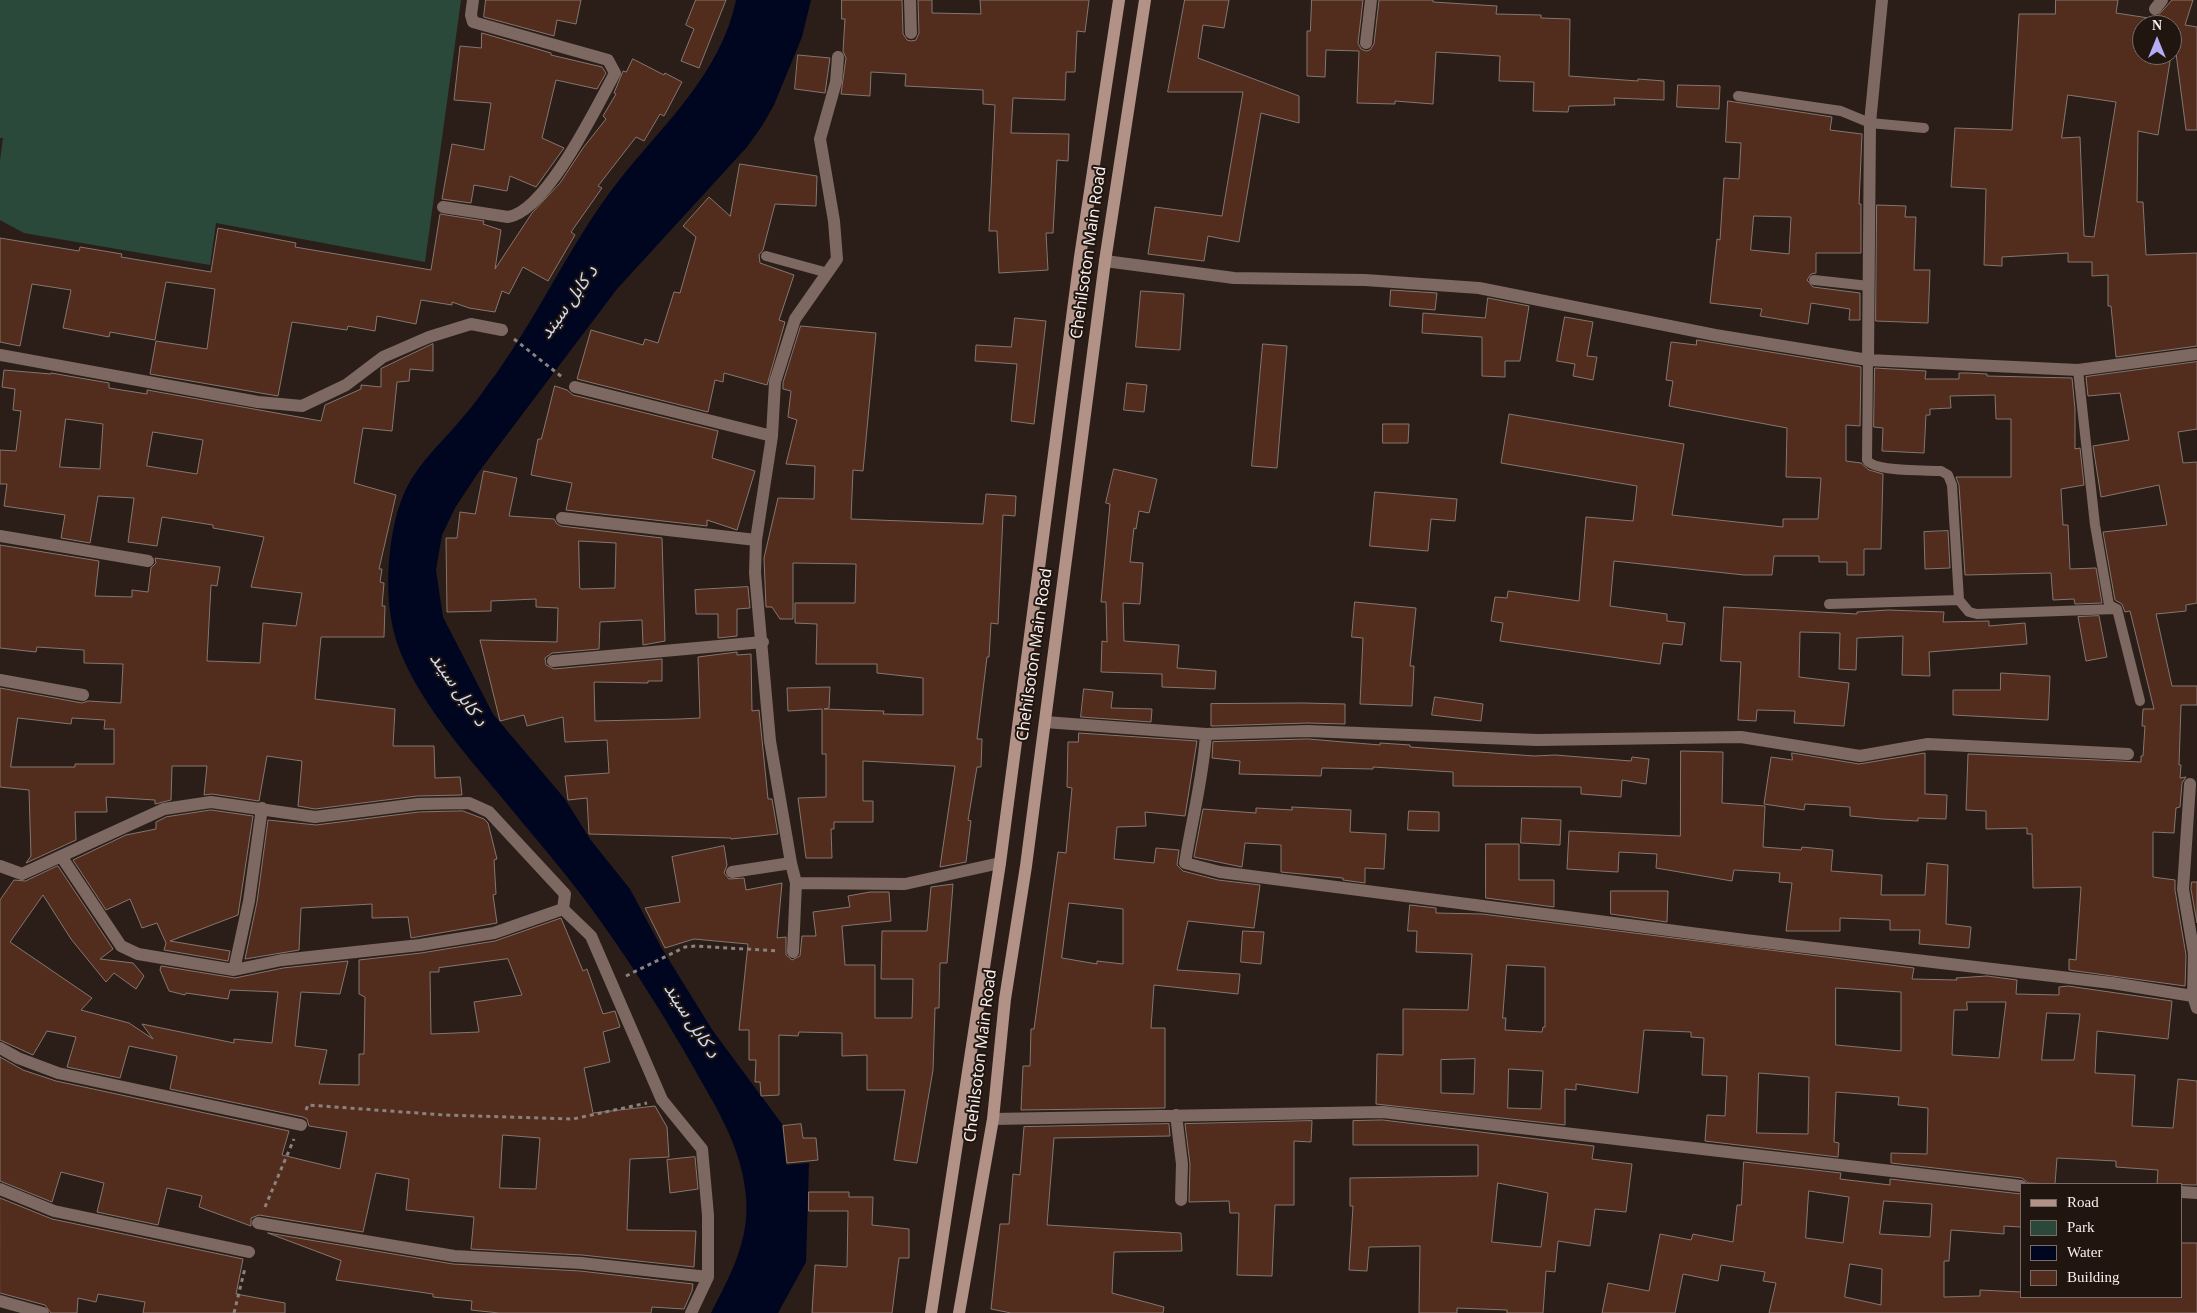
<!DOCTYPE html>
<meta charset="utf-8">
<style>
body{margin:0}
#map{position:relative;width:2197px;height:1313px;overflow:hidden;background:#2b1e19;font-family:Georgia,serif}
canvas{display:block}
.legend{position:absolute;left:2020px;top:1183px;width:162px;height:115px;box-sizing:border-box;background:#211510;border:1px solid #776c68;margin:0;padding:6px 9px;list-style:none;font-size:15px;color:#f8efec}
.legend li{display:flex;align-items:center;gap:10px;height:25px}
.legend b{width:25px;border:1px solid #776c68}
.north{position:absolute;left:2132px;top:15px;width:50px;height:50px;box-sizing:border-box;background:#211510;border:1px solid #776c68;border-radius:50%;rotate:0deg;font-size:14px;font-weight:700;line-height:20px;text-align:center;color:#f8efec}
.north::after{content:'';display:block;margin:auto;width:18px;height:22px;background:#b5acf8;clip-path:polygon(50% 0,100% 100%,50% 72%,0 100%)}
</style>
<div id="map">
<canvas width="2197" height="1313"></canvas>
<ul class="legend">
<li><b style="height:6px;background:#b29187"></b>Road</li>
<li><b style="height:14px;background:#2b493a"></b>Park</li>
<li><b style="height:14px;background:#000620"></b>Water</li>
<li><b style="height:14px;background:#522c1c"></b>Building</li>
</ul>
<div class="north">N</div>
</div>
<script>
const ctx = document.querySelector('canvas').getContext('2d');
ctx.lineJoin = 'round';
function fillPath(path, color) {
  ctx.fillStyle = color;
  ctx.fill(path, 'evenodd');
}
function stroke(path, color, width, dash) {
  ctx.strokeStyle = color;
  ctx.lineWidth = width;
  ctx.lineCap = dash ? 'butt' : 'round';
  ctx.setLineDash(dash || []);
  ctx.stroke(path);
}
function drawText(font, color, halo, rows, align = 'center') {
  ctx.font = font + ' Georgia,"Noto Sans Arabic",serif';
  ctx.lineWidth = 4;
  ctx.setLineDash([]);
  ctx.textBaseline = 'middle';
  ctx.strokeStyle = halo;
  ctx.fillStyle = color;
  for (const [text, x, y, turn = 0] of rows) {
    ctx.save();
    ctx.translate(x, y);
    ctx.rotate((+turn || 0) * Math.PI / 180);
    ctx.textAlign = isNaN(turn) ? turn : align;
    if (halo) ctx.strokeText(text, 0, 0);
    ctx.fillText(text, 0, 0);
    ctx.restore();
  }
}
fillPath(new Path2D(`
 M0,0H461L425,262L216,223L210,265L24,233L0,220V161L3,138H0Z`), '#2b493a');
fillPath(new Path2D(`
 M736,0H811L802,37L774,105L762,126L747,147L617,289L478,473L455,508L442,535L436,570L443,617L493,714L565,799L590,839L630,889L661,947L713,1031L782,1124L786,1165L809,1163L806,1262L778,1313H711C730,1276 750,1240 746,1197C742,1146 715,1106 691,1063C664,1016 635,970 604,926C572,880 534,837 498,793C459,746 400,680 391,618C385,582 389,530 403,496C416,464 442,443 463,417C475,404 485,388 496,374C541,311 572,240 620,179C664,124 721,73 736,0Z`), '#000620');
const building = new Path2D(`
 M486,0H581L576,24L557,20L554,36L484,17Z
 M696,0H726L699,68L681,61L694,29L686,25Z
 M842,0H902L903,34L907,40L911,41L916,40L919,33L918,0H932V13L981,14L980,0H1089L1085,32L1077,31L1075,72H1066L1065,100L1013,98L1011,133L1069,134L1068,161L1057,160L1053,233H1046L1048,270L999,273L997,231H989L995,105L983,104V90L905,86L906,74L871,72L870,96L841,94L846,58L843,51L845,19H842Z
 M1185,0H1229L1224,28L1203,25L1198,58L1299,96V123L1261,113L1239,242L1208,236L1204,261L1148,254L1155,207L1222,216L1243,92H1168Z
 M1312,0H1363L1358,43L1361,49L1366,51L1370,50L1374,44L1379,0H1433V2L1497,6L1496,14L1541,15V18L1570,19L1569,76L1638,81V79L1664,81V100L1614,98L1615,105L1569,106L1568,112L1533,111L1534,82L1499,81L1500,56L1436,52L1433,104L1395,101V104L1357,103L1359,51L1326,50L1325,77L1307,76V31H1310Z
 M2056,0H2118L2116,13L2155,19L2172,0H2193L2185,25L2197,27V130H2186L2174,38L2172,50V25H2142V55H2171L2158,135L2138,131L2137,202H2143L2146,255L2197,253V346L2116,357L2111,306H2108V275L2092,276V262H2068V253L2002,257V266L1984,265L1986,189L1951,187L1955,128L2012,130L2019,14H2055ZM2068,95L2116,102L2094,237L2084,236L2080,137L2062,138Z
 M482,33L551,53V55L602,67L606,73L597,89L556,80L542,138L564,148L536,187L510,176L507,191L474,185L471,203L442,199L452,144L484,150L491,103L454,100L460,46L481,48Z
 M798,55L830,58L825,93L795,89Z
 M633,59L664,75L665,73L682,82L664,116L660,114L644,141L636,137L598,186L602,188L571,232L575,235L548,281L523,267L509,294L502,291L495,312L469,308L452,302V305L421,300L416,324L377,316L375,331L348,326L347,330L292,322L278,396L150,374L156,341L207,349L215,289L166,282L155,340L110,332L109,337L63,328L71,290L32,284L20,346L0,342V238L79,251L80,247L122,254L121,257L211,272L218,228L296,243L295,247L431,270L440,214L484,221L483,224L501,230L495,269L532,213L560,183L583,148L606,119L603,116L616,94L614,93L623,71L626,72Z
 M1678,85L1720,86L1719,109L1677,107Z
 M1728,101L1832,117L1830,130L1862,134L1859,204H1861V253H1816V273L1811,274L1807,280L1813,287L1860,293V320H1849L1850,309L1811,303L1808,324L1760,316L1762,309L1710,303L1717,239L1720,240L1724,178L1739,179L1741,143L1726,142ZM1754,216L1791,217L1789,254L1751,250Z
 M740,164L817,176L816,206L775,204L763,250L759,255L760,263L794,275L779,320L785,322L767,385L724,373L723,382L715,380L708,412L577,379L591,330L643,345L645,339L658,343L674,292L680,293L696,237L683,226L709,197L730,216Z
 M1877,205L1906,206L1905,217H1916L1914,270H1930L1928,323L1876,321Z
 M1391,290L1437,293L1435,310L1390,306Z
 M1141,291L1184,294L1180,350L1136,347Z
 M1488,298L1529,306L1520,361H1505V377L1482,376V337L1422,333L1423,313L1485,318Z
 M1565,317L1593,322L1587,356L1597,357L1593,380L1573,376L1575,364L1557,361Z
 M1015,318L1046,321L1034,424L1011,421L1017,364L975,361L976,345L1011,347Z
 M801,326L876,333L863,471L853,470L851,519L983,524L986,494L1016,496L1015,516L1003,515L998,624L991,623L989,657H987L977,739H982L981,767H977L968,820L971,821L966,862L940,867L955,766L863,761V801H873V822H834V829H831L832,858H806L798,798L826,797V754H822V709L788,711L787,688L830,687L829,708L824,709L884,711L883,714L923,715V678L877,673V664H816L817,624L795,623V603H855L856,564L793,563V619H780L772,607H766L764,558L778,498L814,499L815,466L786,464L797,420L788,417L791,391L783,389V383Z
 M1697,340L1861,367L1860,426L1846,425V461L1861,463L1869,470L1883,474L1881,549H1864V575H1847V562H1819V556H1774L1772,575H1744L1614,561L1610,606L1667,614V621L1685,623L1682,645L1663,643L1660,664L1500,641L1503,623L1491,621L1495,597L1507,598L1508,591L1579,601L1586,517L1633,521L1637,486L1501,463L1509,414L1684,444L1672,515L1783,527V519H1818L1821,478L1786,477L1787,428L1669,406L1673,381L1666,380L1671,342L1696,345Z
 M433,344V371L410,369L409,381L397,382L392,431L363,428L354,483L396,495L379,569H382L380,582L384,583L382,606H385L384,637H321L315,699L395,709L393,746H434L435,778L460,777L462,795L417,796L315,809L298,806L302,761L267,756L259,801L212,794L204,795L207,766H172L171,800L155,804V800L106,797L107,812H75L76,840L26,863L31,856L29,790L0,787V688L82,703L88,701L121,703L123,664L84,663V650L37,647L36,652L0,648V545L99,561L95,596L132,597V590L148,592L151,568L156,563L155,558L220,567L217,586L211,585L207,661L260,663L263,623L296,626L302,593L251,587L264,537L213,528V525L162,517L157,546L128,542L134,498L98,496L90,543L61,538L65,515L4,506L7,484H0V450L16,451L21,411L13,410L15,389L2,387L4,370L51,374V373L109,383V388L147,394V390L321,421L325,405L361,389V385L381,387V369ZM66,419L103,424L100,469L60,467ZM153,432L203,440L197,474L147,466ZM18,718L71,724L72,718L105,720L104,729H114V764H75V767H11Z
 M1263,344L1287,346L1277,468L1252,466Z
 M2197,362V429L2178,432L2183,463L2197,462V603L2186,605V611L2156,614L2172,686H2197V705H2181L2179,765H2181L2180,778L2186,777L2182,783L2180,807L2176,808L2174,833L2153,832V877L2175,880V890L2186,955L2185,986L2069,970V959L2076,960L2081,887L2033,888L2032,834H2027V828L1986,829V811L1966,810L1968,754L2141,762V756H2143L2145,726H2142L2143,709H2154L2130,611L2125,612L2122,604L2115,600L2103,532L2167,525L2159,485L2101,497L2093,446L2129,440L2120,393L2088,396L2086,377Z
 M1875,368L1926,371L1925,379H1959V373H1968L1987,374V376L2072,378L2075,409V449L2080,448L2084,485L2061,489L2063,525H2068L2070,569L2096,568L2102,603L2075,604L2074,599L2053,600L2051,573L1965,575L1959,485L1956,477H2011V419H1996L1995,395L1950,396L1951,408L1930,409V415H1926L1924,453L1882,451L1883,428L1874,427Z
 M1127,383L1147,385L1144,412L1124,410Z
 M555,386L567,390L573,395L718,431L712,458L755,471L737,530L707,520V526L566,510L572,483L531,475L538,439H541Z
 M1383,424H1409L1408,443H1383Z
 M1114,469L1157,479L1149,513L1139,511L1136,529L1134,528L1130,562L1143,563L1140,604L1123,603L1124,641L1179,645L1177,668L1216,671L1215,689L1162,687V674L1101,672L1102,641L1107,642L1106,602H1101L1110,504L1106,503Z
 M484,471L517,478L509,516L554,519L557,524L561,526L662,538L665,641L643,645L642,620L600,622L599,649L552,653L545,658L546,665L554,669L662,659V681H648V683L594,682L595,721L680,719L700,718L698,657L737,652V655L751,654L752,711L759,710L768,799H772L778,834L731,839V838L589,834L587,798L568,800L565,776L609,773L607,740L565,742L563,717L527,726L524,715L500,721L480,640L557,642L558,608L536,607V599L491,601V611L447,612L446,538H457L460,512L475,514ZM579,541L616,543L615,588L582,589L580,588Z
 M1375,492L1457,499L1455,521L1431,519L1428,551L1370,546Z
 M1948,531L1950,568L1925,569L1924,532Z
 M748,587L750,608L737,609V636L718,638V614H696L695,590Z
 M1355,602L1416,608L1410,666H1414L1412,706L1360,704L1363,638L1352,637Z
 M1724,607L1857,614V612L1888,610L1944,612L1943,622L1989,621V626L2025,623L2027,644L1929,652L1930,676L1902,675L1903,636L1857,638L1856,670L1839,669L1840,633L1800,632L1799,677L1849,683L1844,726L1794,723L1795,711L1757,710L1756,721L1738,720L1741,662L1721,661Z
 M2099,616L2107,657L2086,661L2078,617Z
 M2001,673L2050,676L2048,720L1953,715V690H2000Z
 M1084,689L1113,692L1111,708L1152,709L1151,722L1081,717Z
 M1435,697L1483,704L1481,721L1432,715Z
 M1303,703L1345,704V724L1308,723L1211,726V704Z
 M1079,733L1197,741L1185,816L1145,812L1146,826L1117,827L1114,859L1154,863L1156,848L1179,850L1177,865L1183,871L1218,880L1260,885L1254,928L1188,921L1177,970L1240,974L1238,994L1154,985L1151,1028H1165V1108L1021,1110L1023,1066H1030L1031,1029H1034L1058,852L1066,853L1072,788L1067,787L1068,742H1078ZM1069,903L1123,909V964L1097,961V964L1062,958Z
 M1308,739L1380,745V743L1410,745V747L1534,756L1555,755L1631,761L1632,757L1649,759L1646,784L1622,780L1621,797L1581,794V787L1453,786V772L1373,767V769L1322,768L1321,776L1239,774L1240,761L1212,758L1213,742Z
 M1681,751L1723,752L1722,803L1765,806L1763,847L1801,850L1802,847L1833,850L1831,871L1882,875L1881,895H1925L1927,863L1948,865L1946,924L1971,927L1969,948L1919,944L1920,930H1890V920L1840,918V931H1786L1792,883L1779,882L1780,873L1734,870L1732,881L1656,868L1657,854L1619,852L1618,872L1567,869L1569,831L1680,836Z
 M1792,753L1859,764L1925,753V794L1947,795L1946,819L1918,818V821L1882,819L1850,816V807L1805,804L1804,810L1764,804L1771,757L1792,760Z
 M1292,807L1351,810L1350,832L1386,834L1384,869L1365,868V883L1343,880V878L1281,872V845L1245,843L1242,867L1194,857L1203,809L1256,813V808L1292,810Z
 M211,810L253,816L238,915L170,941L230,951L228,961L164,950L166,943L157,923L142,928L130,899L106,910L73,860L126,835L156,829V822L166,817Z
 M463,811L484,819L488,823L497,859L494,860L496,894L493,895L497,923L411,938L408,917L372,918V904L301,908L299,950L245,959L257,902L268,820L316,825L419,812Z
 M1409,811L1439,812V831L1408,830Z
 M1522,818L1561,820L1560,845L1521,843Z
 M1486,844H1519V880H1554V907L1486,898Z
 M724,846L727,865L724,873L729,879L744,878L746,890L782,883L777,938L786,937V955L792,960L800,956L802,936H816L813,912L850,907L848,896L870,892H889L891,921L842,926L845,965H875V1018H912L913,979H881L882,931H927L931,887L953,884L947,963H940L939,1008H935L933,1070L917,1163L894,1160L905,1090H867V1055L842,1056V1033L799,1032L798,1036L779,1035V1095L761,1096L760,1082H755L756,1060H749V1030H739L748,944L694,939L665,948L645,908L680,902L672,857Z
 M58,866L113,949L100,959L133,963L144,976L136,989L114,973L106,982L71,939L43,895L10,942L92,998L81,1010L129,1023L153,1039L142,1024L234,1043V1039L272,1043L278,992L230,990L228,999L186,993L185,995L169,991L160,970L161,966L235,978L283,968L348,961L340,994L301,992L295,1046L327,1050L319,1084L359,1085V1054H364L365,997L359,994V960L421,953L495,941L561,918L583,971L587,969L603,1014L615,1011L620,1027L603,1032L610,1062L584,1068L593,1113L655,1106L667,1127L669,1157L630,1159L627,1230L696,1231L694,1267L582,1255L471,1249L474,1217L406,1210L409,1179L376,1173L363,1232L259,1215L251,1218V1226L199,1207L202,1196L167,1188L158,1225L97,1212L104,1183L61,1172L52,1202L0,1181V1057L23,1070L56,1081L289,1131L282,1155L340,1169L347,1132L309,1126L307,1119L303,1117L170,1089L177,1056L129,1046L120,1078L67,1067L76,1037L47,1031L33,1055L0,1040V900L14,880L25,881ZM508,959L522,995L474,1002L479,1032L431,1034L430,972H439V968ZM503,1135L540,1138L536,1189L500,1188Z
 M2192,882H2197V923L2191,889Z
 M1611,891H1668L1667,922L1611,914Z
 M1410,905L1436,908V913L1482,914L1914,968L1912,979L1957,980L1956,978L1987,976L2017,980L2016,994L2059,995V987L2068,986L2172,1001L2168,1039L2097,1031L2095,1073L2135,1075L2132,1126L2173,1128L2178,1079L2197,1081V1185L2157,1184L2158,1170L2116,1167V1161L2057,1158L2055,1184L2028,1183L2022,1178L1891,1163V1153L1927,1154L1928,1108L1898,1105L1899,1097L1836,1092L1834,1142L1839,1143L1838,1157L1705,1141L1707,1115L1725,1116L1727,1076L1702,1075L1704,1038L1691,1037V1032L1644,1030L1638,1093L1576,1084V1090L1565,1089V1125L1376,1104L1377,1054L1403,1055V1009L1468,1010L1472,954L1416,952L1417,931H1408ZM1507,965L1545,967V1027H1543L1542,1032L1505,1030L1506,1018H1503ZM1836,988L1901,992V1051L1836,1045ZM1967,1002H2006L1999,1058L1952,1055L1954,1010H1967ZM2047,1013L2080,1014L2074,1060H2042ZM1475,1059L1474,1094L1441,1093V1060ZM1509,1069L1543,1071L1541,1109L1508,1108ZM1759,1073L1809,1077L1808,1134L1757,1133Z
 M1243,931L1264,932L1261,964L1241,962Z
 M1383,1120L1594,1146L1592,1159L1632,1164L1626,1212L1595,1209L1590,1246L1558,1241L1555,1272L1546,1271L1543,1313H1507V1310L1457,1308V1313H1419L1420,1246L1369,1247L1367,1271L1349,1270L1353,1206H1350V1178L1478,1176V1145H1353V1121ZM1498,1183L1548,1193L1541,1247L1492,1242Z
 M1312,1121L1311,1142L1294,1141V1205H1275L1272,1276L1237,1275L1239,1213H1230L1229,1201L1189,1202L1190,1164L1185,1124Z
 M801,1124L803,1138H816L818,1160L787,1163L783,1126Z
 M1169,1124L1170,1136L1054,1138L1047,1225L1181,1233L1182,1251L1114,1252L1112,1293L1164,1307L1163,1313H1011L991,1309L1000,1224H1009L1013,1174L1020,1175L1024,1127Z
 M695,1157L698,1189L670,1193L667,1160Z
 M1744,1162L1841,1173L1840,1179L1890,1185V1179L2021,1194V1227L2004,1226V1234L1951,1230L1949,1261H1944V1297L1980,1296V1290L2021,1292V1297H2181V1243H2197V1313H1769L1776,1283L1763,1281L1765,1272L1721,1265L1718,1281L1683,1274L1675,1313H1602L1608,1283L1649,1291L1660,1234L1691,1240L1693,1234L1733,1242L1737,1205H1741ZM1809,1191L1849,1197L1843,1243L1806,1238ZM1884,1201L1932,1204L1930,1237L1880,1234ZM1850,1264L1882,1269L1881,1305L1845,1297Z
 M809,1192H849V1197H873L872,1225L909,1229V1258H899L892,1313H812L815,1265L847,1267L848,1211H809Z
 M0,1198L52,1219L243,1259L236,1294L285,1303V1313H143L145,1302L98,1294L96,1302L78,1298L77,1313H51L45,1305L0,1293Z
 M268,1233L453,1264L580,1271L693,1284L692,1291L684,1309L652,1307L651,1313H499L471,1310L472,1301L433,1297V1294L336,1280L341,1261Z`);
fillPath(building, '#522c1c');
stroke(building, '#85766f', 1);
stroke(new Path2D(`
 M514,339L562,377
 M626,976L685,947L696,946L778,951
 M306,1110L308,1105L444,1115L573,1119L647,1103
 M265,1207L294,1139
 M234,1313L245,1268`), '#8c817d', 3, [4, 4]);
stroke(new Path2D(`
 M1738,96L1841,111L1870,123L1924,128
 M766,256L828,273
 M1814,280L1869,286
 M1868,360L1867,460C1874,472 1926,470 1941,471L1948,475L1952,485L1959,600
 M2078,370L2095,525L2109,605L2117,609L2140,701
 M1829,604L1959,600L1969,612L1977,614L2116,609`), '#7d6862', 10);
stroke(new Path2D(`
 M910,0L911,33
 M2155,9L2162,0
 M1366,43L1371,0
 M443,207L508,217C546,212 597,106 615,73L608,60L473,22L471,15L473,0
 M1105,261L1234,278L1365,280L1479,288L1715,335L1868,360L2078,370L2197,354
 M0,355L258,402L302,406L346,385L383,357L429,337L471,324L502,330
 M1868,360L1870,123L1882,0
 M575,387L772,436
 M562,518L756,540
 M0,536L148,561
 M553,661L763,642
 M0,680L83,695
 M1045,722L1206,734L1308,731L1537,740L1741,737L1860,756L1928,744L2128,754
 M1206,734C1203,778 1192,820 1185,863L1220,872L1745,940L2112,983L2193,996
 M2190,784L2183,889L2194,954L2193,996L2197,1008
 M61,856L121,946L138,954L234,970L282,960L420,945L494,933L563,909
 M0,866L22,874L164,809L211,802L315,817L418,804L469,803L489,812L565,894L563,909L591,936L662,1100L702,1149L708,1215V1277L691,1313
 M732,872L791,863
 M796,883L905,884L1000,863
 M793,952L796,883L791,863L770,741L755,573L756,540L772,436L775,382L795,319L837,259L834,221L820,139L836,82L838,57
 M234,970L249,901L262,808
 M0,1048L18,1058L58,1073L301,1125
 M1176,1115L1182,1164L1181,1200
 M993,1119L1383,1112L2021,1186
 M0,1189L54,1211L249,1252
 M2181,1192L2197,1193
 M258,1223L454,1256L581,1263L708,1277
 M0,1301L43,1313`), '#7d6862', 12);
stroke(new Path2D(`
 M931,1313L1000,863L1080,257L1119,0
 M959,1313L993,1119L1005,999L1026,866L1105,261L1145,0`), '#b29187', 12);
drawText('16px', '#f8efec', '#211510', [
 ["Chehilsoton Main Road",1091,253,-82],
 ["Chehilsoton Main Road",1037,655,-82],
 ["Chehilsoton Main Road",983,1056,-83]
]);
drawText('italic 18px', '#cfdef6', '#211510', [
 ["د کابل سيند",571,304,-54],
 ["د کابل سيند",456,691,55],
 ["د کابل سيند",689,1022,57]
]);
</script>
